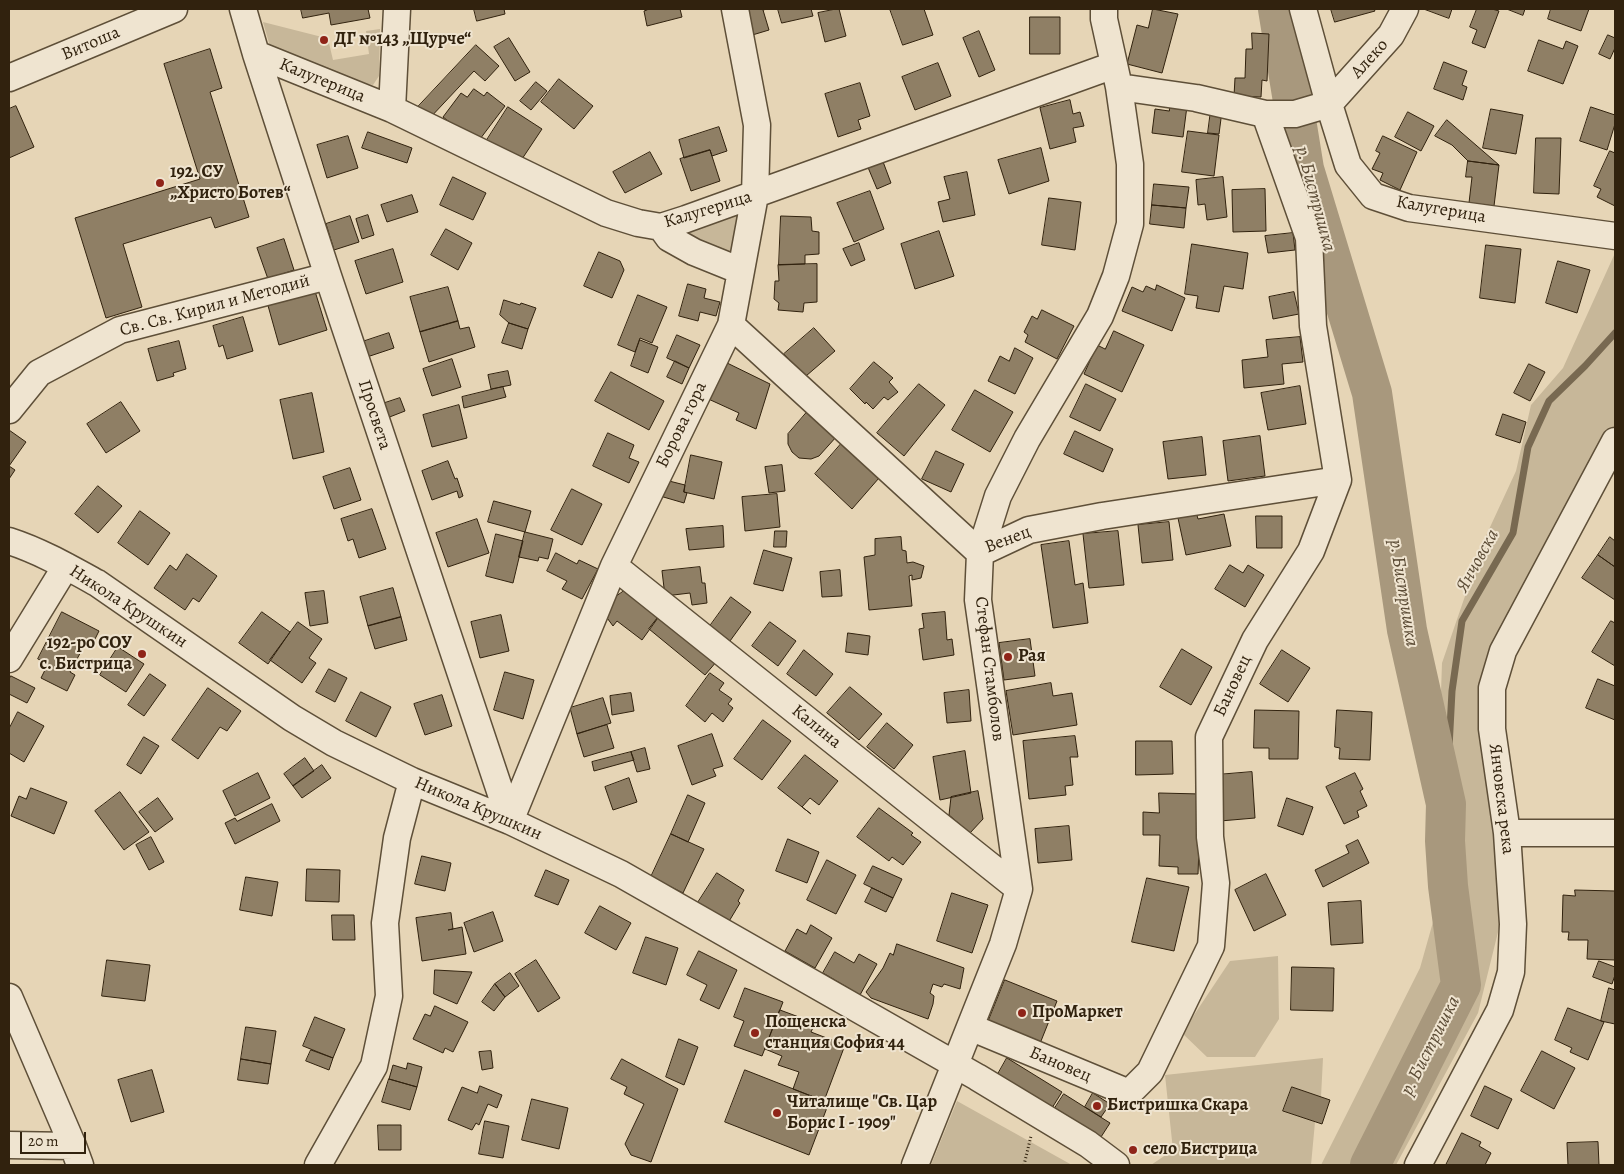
<!DOCTYPE html>
<meta charset="utf-8">
<style>
body{margin:0}
#map{position:relative;width:1624px;height:1174px;overflow:hidden;background:#e6d5b6;font-family:Alegreya,serif}
canvas{display:block}
.frame{position:absolute;inset:0;border:10px solid #31220e;pointer-events:none}
.scale{position:absolute;left:20px;top:1132px;width:66px;height:22px;box-sizing:border-box;border:2px solid #31220e;border-top:0;padding-left:6px;font-size:15px;line-height:18px;white-space:nowrap;color:#31220e;-webkit-text-stroke:4px #efe4d0;paint-order:stroke}
</style>
<div id="map">
<canvas width="1624" height="1174"></canvas>
<div class="frame"></div>
<div class="scale">20 m</div>
</div>
<script>
const ctx = document.querySelector('canvas').getContext('2d');
ctx.lineJoin = 'round';
function fillPath(path, color) {
  ctx.fillStyle = color;
  ctx.fill(path, 'evenodd');
}
function stroke(path, color, width, dash) {
  ctx.strokeStyle = color;
  ctx.lineWidth = width;
  ctx.lineCap = dash ? 'butt' : 'round';
  ctx.setLineDash(dash || []);
  ctx.stroke(path);
}
function drawText(font, color, halo, rows, align = 'center') {
  ctx.font = font + ' Alegreya,serif';
  ctx.lineWidth = 4;
  ctx.setLineDash([]);
  ctx.textBaseline = 'middle';
  ctx.strokeStyle = halo;
  ctx.fillStyle = color;
  for (const [text, x, y, turn = 0] of rows) {
    ctx.save();
    ctx.translate(x, y);
    ctx.rotate((+turn || 0) * Math.PI / 180);
    ctx.textAlign = isNaN(turn) ? turn : align;
    if (halo) ctx.strokeText(text, 0, 0);
    ctx.fillText(text, 0, 0);
    ctx.restore();
  }
}
fillPath(new Path2D(`
 M263,22L322,37L329,43L333,60L369,54L366,31L380,29L379,76L373,85L358,82L271,50Z
 M737,209L741,218L733,256L685,237L682,225Z
 M1615,253V426L1527,591L1481,685L1501,920L1478,1013L1396,1165H1321L1420,968L1433,922L1442,663L1485,538L1516,471L1531,405L1563,368Z
 M1278,956L1279,1019L1255,1057H1207L1182,1033L1230,961Z
 M1323,1058L1321,1097L1292,1087L1283,1110L1315,1122L1311,1165H1151L1173,1150L1165,1075Z
 M957,1101L1072,1165H931Z`), '#c7b799');
stroke(new Path2D(`
 M1446,804L1452,691L1462,621L1513,533L1528,447L1549,401L1585,366L1615,333`), '#786951', 7);
stroke(new Path2D(`
 M1278,9L1304,169L1372,393L1407,630L1446,804L1445,841L1448,886L1461,985L1370,1165`), '#a8987d', 40);
const building = new Path2D(`
 M301,9H368L370,18L331,25L329,13L303,18Z
 M474,9H504L505,14L477,21Z
 M647,9H680L682,17L647,26L644,11L647,10Z
 M742,9H767L763,10L769,30L749,36Z
 M778,9H811L813,16L782,23Z
 M836,9H839L846,36L825,42L818,13Z
 M890,9H924L933,35L903,45Z
 M1153,9L1178,14L1162,73L1127,64L1137,25L1148,28Z
 M1331,9H1374L1375,11L1335,22Z
 M1424,9H1452L1449,18Z
 M1477,9H1492L1499,11L1485,48L1472,43L1477,30L1470,27Z
 M1507,9H1525L1523,15Z
 M1551,9H1589L1581,31L1548,19Z
 M1030,17H1060V54H1030Z
 M979,31L995,70L979,77L963,38Z
 M1252,33L1269,34L1267,81L1262,80L1261,97L1234,96L1235,78H1245L1246,49H1252Z
 M1608,35L1615,38V48L1610,59L1599,54Z
 M509,38L530,72L515,81L494,47Z
 M1539,40L1563,49L1566,41L1578,46L1563,84L1528,71Z
 M476,45L499,66L485,81L474,71L428,120L416,109Z
 M210,49L222,88L210,92L249,217L215,228L211,217L123,244L142,307L106,318L75,218L200,179L164,64Z
 M1444,62L1467,71L1462,85L1467,87L1463,100L1434,89Z
 M938,63L951,96L915,110L902,77Z
 M559,79L593,106L574,129L541,102Z
 M536,82L547,91L531,110L520,101Z
 M860,83L870,116L858,120L861,129L838,137L825,94Z
 M474,89L484,96L487,92L505,106L477,143L443,117L461,93L467,97Z
 M1070,100L1073,114L1080,112L1084,126L1073,128L1076,142L1050,149L1040,108Z
 M1170,104L1187,106L1183,137L1152,133L1155,109L1169,111Z
 M16,106L34,147L9,158V109Z
 M508,107L542,129L518,165L485,143Z
 M1591,107L1615,115V124L1607,150L1580,141Z
 M1491,109L1523,115L1516,154L1483,148Z
 M1211,110L1222,111L1219,134L1208,133Z
 M1408,112L1434,126L1421,151L1395,137Z
 M1447,120L1499,165L1468,161L1452,145L1435,136Z
 M719,127L727,151L712,156L710,150L684,158L679,140Z
 M1188,131L1219,135L1214,176L1182,172Z
 M368,132L412,148L407,163L362,148Z
 M348,136L358,168L327,178L317,145Z
 M1383,136L1417,152L1400,190L1380,180L1383,173L1372,169L1380,153L1376,151Z
 M1536,138H1561L1559,194L1534,193Z
 M1041,148L1049,181L1009,194L998,160Z
 M710,150L720,181L691,191L680,159Z
 M1610,151L1615,153V206L1597,197L1601,189L1594,186Z
 M650,152L662,174L625,193L613,172Z
 M882,159L891,183L877,189L867,165Z
 M1468,161L1499,165L1494,206L1469,203L1472,177H1466Z
 M967,172L975,215L943,222L938,202L950,199L944,177Z
 M453,177L486,193L473,220L440,205Z
 M1223,177L1227,217L1207,220L1205,204L1198,205L1196,180Z
 M1154,184L1189,187L1186,208L1152,205Z
 M1265,189L1266,231L1233,232L1232,190Z
 M870,191L884,229L854,242L837,203Z
 M412,195L418,212L387,222L381,205Z
 M1049,198L1081,202L1075,250L1042,245Z
 M1152,205L1186,208L1184,228L1150,224Z
 M368,215L374,235L362,239L356,219Z
 M350,216L359,242L334,250L326,224Z
 M781,216L811,217L812,231L819,232V254L805,255V264L779,265Z
 M446,229L472,243L458,270L431,255Z
 M939,231L954,276L915,289L901,244Z
 M1293,233L1295,250L1268,253L1265,236Z
 M284,239L294,270L268,279L257,248Z
 M859,243L865,260L851,266L843,249Z
 M1192,244L1248,253L1243,289L1224,286L1219,312L1196,308L1198,296L1185,294Z
 M1486,245L1521,249L1515,303L1480,298Z
 M393,249L403,282L366,294L355,261Z
 M599,252L620,261L624,270L612,298L584,286Z
 M1558,261L1590,270L1577,313L1546,303Z
 M817,264V302L804,303L803,312L778,310L779,303L774,299L775,281H779L778,265Z
 M688,284L706,289L704,298L720,302L716,316L700,312L698,321L679,316Z
 M1157,285L1185,298L1172,331L1122,311L1132,287L1143,292L1146,286L1155,290Z
 M448,287L458,321L420,332L410,297Z
 M314,288L327,330L279,345L267,302Z
 M1294,292L1299,314L1273,319L1269,297Z
 M638,295L667,307L652,343L640,338L635,352L618,345Z
 M504,300L520,305L521,303L536,308L528,329L509,323L500,315Z
 M1042,310L1074,326L1057,359L1025,342L1028,335L1024,332L1032,316L1037,319Z
 M243,317L253,351L227,359L223,345L219,347L213,326Z
 M458,321L460,329L469,327L475,347L429,362L420,332Z
 M509,323L528,329L522,349L502,343Z
 M814,328L835,351L806,376L784,354Z
 M1114,331L1144,345L1122,392L1084,374L1097,345L1105,349Z
 M389,333L394,348L367,357L362,342Z
 M677,335L700,345L689,368L667,358Z
 M1300,337L1303,362L1282,364L1284,384L1244,388L1242,360L1268,357L1266,340Z
 M640,340L658,347L648,373L631,366Z
 M179,341L186,369L173,373L174,376L157,381L148,349Z
 M1015,348L1033,358L1015,394L988,381L1000,356L1009,361Z
 M452,359L461,387L432,396L423,369Z
 M675,361L689,368L682,384L667,377Z
 M723,361L770,384L756,429L736,420L739,413L704,397Z
 M874,362L893,378L889,382L898,392L888,400L884,397L873,409L866,402L865,404L850,389Z
 M1529,364L1545,372L1530,401L1514,393Z
 M508,371L511,385L491,389L488,375Z
 M611,372L664,401L649,430L595,401Z
 M919,384L945,405L904,456L877,433Z
 M1086,384L1116,399L1100,431L1070,417Z
 M1300,386L1306,424L1268,430L1261,393Z
 M503,387L506,397L464,408L462,397Z
 M975,390L1013,412L990,452L952,430Z
 M312,393L324,452L293,459L280,400Z
 M400,398L405,411L387,418L382,404Z
 M121,402L140,431L106,453L87,424Z
 M459,405L467,438L432,447L423,415Z
 M808,411L837,436L819,456L811,459L799,458L792,452L788,444V434Z
 M1503,414L1526,422L1520,443L1496,435Z
 M9,430L26,442L9,466L15,470L9,479Z
 M1075,431L1113,449L1103,472L1064,454Z
 M608,433L634,445L629,458L639,462L629,483L593,466Z
 M1260,436L1265,476L1228,481L1223,441Z
 M1202,437L1206,475L1168,479L1163,442Z
 M841,444L879,478L852,509L815,474Z
 M936,451L964,464L951,492L922,479Z
 M691,455L722,462L714,499L684,492Z
 M448,461L455,479L457,478L463,496L459,498L457,491L432,500L422,471Z
 M782,465L785,491L769,493L765,467Z
 M350,468L361,500L334,509L323,477Z
 M665,480L685,485L684,492L687,493L684,503L660,496Z
 M98,486L122,506L98,533L75,514Z
 M572,489L602,504L582,545L551,530Z
 M777,494L780,527L745,531L742,497Z
 M494,501L531,511L525,532L488,522Z
 M1194,505L1198,519L1224,514L1231,546L1186,555L1176,509Z
 M372,509L386,549L359,558L353,539L348,541L341,519Z
 M140,511L170,533L148,565L118,543Z
 M1256,516H1282V548H1257Z
 M477,519L489,553L448,567L436,533Z
 M1169,522L1173,560L1142,563L1138,525Z
 M723,526L724,547L689,550L686,529Z
 M775,531H787L786,547H774Z
 M1118,531L1124,585L1089,588L1083,534Z
 M525,532L553,539L548,559L539,557L538,561L519,557Z
 M496,534L523,541L513,583L486,576Z
 M901,537L902,550L906,551L907,563L913,562L924,566L921,578L912,580V575L909,576L912,606L869,610L864,557L875,555V539Z
 M1610,537L1615,541V567L1598,555Z
 M1069,541L1075,585L1083,583L1088,623L1053,628L1041,545Z
 M764,550L792,558L783,591L754,584Z
 M556,553L577,564L579,560L598,569L582,599L562,589L567,581L547,571Z
 M187,554L217,576L199,602L193,598L185,610L154,588L170,565L176,570Z
 M1598,555L1615,567V600L1582,578Z
 M1230,565L1243,573L1248,565L1264,575L1245,607L1215,589Z
 M700,567L702,583H705L707,603L692,605L690,593L665,596L662,571Z
 M840,570L842,596L822,597L820,572Z
 M393,588L401,617L368,626L360,597Z
 M324,591L328,623L310,626L305,593Z
 M624,591L660,615L642,640L617,621L613,626L602,611L604,605Z
 M731,597L751,612L730,641L710,626Z
 M62,612L99,631L90,649L84,646L70,672L75,675L67,691L41,678L48,664L38,659Z
 M262,612L290,632L268,664L239,643Z
 M945,612L947,640L952,639L954,655L923,660L919,629L924,628L922,614Z
 M501,615L509,651L480,658L471,622Z
 M660,615L717,661L705,675L649,629Z
 M401,617L407,640L375,649L368,626Z
 M1611,621L1615,623V666L1592,652Z
 M298,622L322,639L309,658L316,663L302,683L270,660Z
 M770,622L796,641L778,666L752,646Z
 M848,633L870,636L868,655L846,652Z
 M1030,639L1035,676L1004,680L999,643Z
 M118,647L144,664L126,692L100,675Z
 M1182,649L1212,667L1191,705L1160,687Z
 M804,650L833,674L816,696L787,674Z
 M1282,650L1310,668L1288,702L1260,684Z
 M329,669L347,678L335,702L316,692Z
 M505,672L534,680L523,719L494,710Z
 M710,673L724,683L719,690L732,699L728,704L733,708L723,722L712,713L705,722L686,706Z
 M150,674L166,685L144,716L128,705Z
 M11,676L35,688L27,703L9,694V680Z
 M1598,679L1615,686V720L1586,708Z
 M1051,683L1053,696L1072,693L1077,725L1013,735L1006,691Z
 M850,687L882,714L859,740L827,713Z
 M208,688L241,711L227,731L220,727L198,759L172,740Z
 M969,690L971,721L947,723L944,693Z
 M361,692L391,707L376,737L346,721Z
 M631,693L634,711L612,715L610,696Z
 M442,695L452,726L425,735L414,704Z
 M603,698L611,723L577,734L570,708Z
 M1255,710L1299,711L1298,759H1269V748H1254Z
 M1337,710L1372,712L1370,760L1339,759L1340,748L1335,747Z
 M18,712L44,726L24,762L9,753V729Z
 M763,720L791,741L762,780L734,759Z
 M887,723L913,745L894,769L867,747Z
 M607,725L614,748L584,757L577,734Z
 M712,734L723,766L713,769L716,776L692,785L678,746Z
 M1075,736L1078,757H1070L1073,785L1065,786L1066,795L1029,799L1023,741Z
 M144,737L159,746L141,774L127,765Z
 M1136,741H1172L1173,774L1136,775Z
 M645,748L650,769L637,772L631,752Z
 M965,751L971,793L940,800L933,757Z
 M631,752L634,760L594,771L592,762Z
 M805,755L838,781L819,805L810,798L802,807L811,814L778,788Z
 M305,758L314,771L293,786L284,774Z
 M322,765L331,778L302,798L293,786Z
 M1252,772L1255,818L1220,821L1216,775Z
 M258,773L270,798L235,816L223,791Z
 M1355,773L1363,789L1360,791L1367,806L1357,811L1359,817L1344,824L1326,787Z
 M629,778L637,802L613,810L605,787Z
 M31,788L67,802L54,834L11,816L19,796L26,799Z
 M978,791L983,819L970,833L949,815L951,797Z
 M120,792L149,832L124,850L95,811Z
 M1159,793L1201,794L1198,874H1178V867L1159,866L1160,835H1143V812L1159,813Z
 M688,795L705,803L688,842L671,834Z
 M158,798L173,819L155,832L139,812Z
 M1287,798L1313,807L1303,835L1278,826Z
 M272,804L280,821L235,844L225,823L235,818L237,821Z
 M879,808L913,833L911,835L921,842L903,865L892,857L889,861L857,837Z
 M1069,826L1072,860L1038,863L1035,829Z
 M671,834L704,849L683,893L651,877Z
 M151,837L164,862L149,870L136,845Z
 M788,839L819,852L807,883L776,871Z
 M1358,840L1369,863L1323,887L1315,870L1349,853L1346,846Z
 M422,856L451,863L445,891L415,884Z
 M827,860L856,875L836,914L807,900Z
 M873,866L902,879L893,898L864,884Z
 M307,869L340,870L339,902L306,901Z
 M546,870L569,880L558,905L535,896Z
 M717,873L744,890L738,901L740,903L728,923L697,904Z
 M1266,874L1286,915L1254,931L1235,890Z
 M246,877L278,882L272,916L240,910Z
 M1147,878L1189,887L1174,951L1132,942Z
 M872,888L893,898L886,912L865,902Z
 M1575,890L1615,891V960L1587,959L1588,940H1568L1569,932H1562L1563,895L1575,896Z
 M952,893L988,905L972,953L937,941Z
 M1361,901L1363,943L1331,945L1328,903Z
 M600,906L631,923L616,950L585,933Z
 M493,912L503,941L474,952L464,923Z
 M451,913L453,929L448,930L462,927L466,954L422,961L416,918Z
 M332,915H354L355,940H333Z
 M811,925L832,938L815,968L785,951L797,929L806,934Z
 M646,937L678,948L666,985L633,973Z
 M897,944L964,968L960,989L944,984L942,987L933,984L930,993L934,996L933,1004L928,1019L871,998L866,992L883,968L890,953L893,955Z
 M699,951L737,970L719,1009L700,1000L707,985L687,975Z
 M835,952L854,963L859,954L877,964L860,995L823,973Z
 M107,960L150,965L145,1001L102,996Z
 M536,960L560,998L538,1012L515,974Z
 M1599,961L1615,967V975L1612,984L1593,977Z
 M1292,967L1334,968L1333,1011L1291,1010Z
 M435,970L472,972L457,1004L434,994Z
 M510,973L519,986L505,997L495,984Z
 M1005,980L1057,1001L1039,1046L987,1025Z
 M495,984L505,997L494,1011L482,1002Z
 M745,988L783,1002L762,1056L734,1046L744,1021L734,1017Z
 M1609,988L1615,990V1024L1601,1021Z
 M435,1006L468,1022L453,1052L445,1048L443,1053L413,1039L425,1014L430,1016Z
 M1568,1008L1604,1022L1588,1060L1570,1052L1572,1048L1555,1040Z
 M780,1010L815,1023L811,1032L845,1045L824,1101L793,1089L799,1072L778,1065L782,1056L765,1049Z
 M315,1017L345,1029L333,1058L303,1046Z
 M246,1027L276,1031L271,1064L241,1059Z
 M679,1039L698,1047L684,1085L666,1077Z
 M311,1050L333,1058L329,1070L306,1061Z
 M491,1051L493,1068L482,1070L479,1052Z
 M1542,1051L1575,1068L1554,1109L1521,1091Z
 M1007,1058L1062,1092L1052,1108L998,1074Z
 M241,1059L271,1064L268,1084L238,1080Z
 M622,1059L678,1089L651,1162L631,1155L625,1144L644,1104L624,1094L627,1087L611,1079Z
 M408,1063L422,1067L417,1087L389,1079L393,1065L406,1069Z
 M152,1070L164,1112L131,1122L118,1080Z
 M745,1070L824,1101L828,1105L809,1155L725,1122Z
 M389,1079L417,1087L410,1110L382,1102Z
 M480,1086L502,1095L497,1108L488,1104L479,1125L476,1123L472,1130L448,1120L462,1087L477,1093Z
 M1485,1086L1512,1099L1498,1129L1471,1116Z
 M1292,1087L1330,1100L1322,1124L1283,1111Z
 M1093,1093L1110,1104L1101,1117L1085,1107Z
 M1064,1094L1110,1123L1101,1137L1055,1108Z
 M532,1099L568,1108L559,1149L522,1140Z
 M485,1121L509,1126L503,1158L479,1154Z
 M378,1125H401V1150H379Z
 M1462,1133L1481,1142L1479,1146L1491,1153L1485,1165H1446Z
 M1598,1142L1599,1165H1568L1567,1143Z`);
fillPath(building, '#8f7f65');
stroke(building, '#31220e', 1);
const minor = new Path2D(`
 M243,9L256,54L328,276L510,821
 M1303,9L1329,104
 M256,54L392,109L606,213L638,223L661,227L686,219L1114,65
 M9,78L174,9
 M1119,87L1196,98L1265,114H1295L1329,104L1348,165L1373,196L1409,208L1615,236
 M1329,104L1391,35L1405,9
 M392,109L397,9
 M661,227L669,238L694,252L741,271
 M731,325L980,553L1029,530L1102,516L1338,480
 M9,410L39,373L120,330L328,276
 M9,541C40,551 68,567 97,583L292,718L334,743L412,781L510,821L621,874L977,1077L1088,1144L1116,1165
 M614,566L1019,889
 M9,659L66,566
 M510,821L614,566L731,325L755,195L757,125L735,9
 M1507,833H1615
 M9,997L73,1146L80,1165
 M970,1027L1129,1093L1150,1072L1211,946L1216,883L1210,837L1209,737L1255,640L1311,551L1338,480L1313,326L1309,238L1265,114
 M9,1145L73,1146
 M318,1165L374,1066L389,996L385,923L397,838L412,781
 M915,1165L1003,944L1019,889L978,600L980,553L998,496L1027,439L1100,316L1116,276L1130,224V164L1119,87L1104,19V9
 M1418,1165L1500,1010L1511,972L1513,924L1507,833L1492,729V688L1503,651L1615,441`);
stroke(minor, '#5e4f38', 29);
stroke(new Path2D(`
 M1024,1165L1031,1136`), '#31220e', 3, [1, 2.5]);
stroke(minor, '#efe4d0', 26);
for (const [x, y, r, color] of [
 [324,40,5,"#8f2418"],
 [160,183,5,"#8f2418"],
 [142,654,5,"#8f2418"],
 [1008,657,5,"#8f2418"],
 [1022,1013,5,"#8f2418"],
 [755,1033,5,"#8f2418"],
 [1097,1106,5,"#8f2418"],
 [777,1113,5,"#8f2418"],
 [1133,1150,5,"#8f2418"]
]) {
  const dot = new Path2D();
  dot.arc(x, y, r, 0, 2 * Math.PI);
  ctx.fillStyle = color;
  ctx.fill(dot);
  stroke(dot, '#efe4d0', 2);
}
drawText('bold 18px', '#31220e', '#efe4d0', [
 ["ДГ №143 „Щурче“",334,40],
 ["192. СУ",170,173],
 ["„Христо Ботев“",170,194],
 ["192-ро СОУ",132,644,"right"],
 ["с. Бистрица",132,665,"right"],
 ["Рая",1018,657],
 ["ПроМаркет",1032,1013],
 ["Пощенска",765,1023],
 ["станция София 44",765,1044],
 ["Читалище \"Св. Цар",787,1103],
 ["Борис I - 1909\"",787,1124],
 ["Бистришка Скара",1107,1106],
 ["село Бистрица",1143,1150]
], 'left');
drawText('18px', '#31220e', '#efe4d0', [
 ["Витоша",91,44,-23],
 ["Алеко",1370,59,-48],
 ["Калугерица",322,81,22],
 ["Калугерица",708,210,-17],
 ["Калугерица",1441,210,10],
 ["Св. Св. Кирил и Методий",215,306,-15],
 ["Просвета",374,415,72],
 ["Борова гора",682,425,-64],
 ["Венец",1008,540,-21],
 ["Никола Крушкин",128,607,33],
 ["Стефан Стамболов",989,669,83],
 ["Бановец",1233,686,-65],
 ["Калина",816,727,39],
 ["Янчовска река",1501,799,83],
 ["Никола Крушкин",478,809,23],
 ["Бановец",1060,1065,23]
]);
drawText('italic 19px', '#5b4b35', '#efe4d0', [
 ["р. Бистришка",1315,199,75],
 ["Янчовска",1478,561,-61],
 ["р. Бистришка",1403,593,81],
 ["р. Бистришка",1431,1046,-63]
]);
</script>
